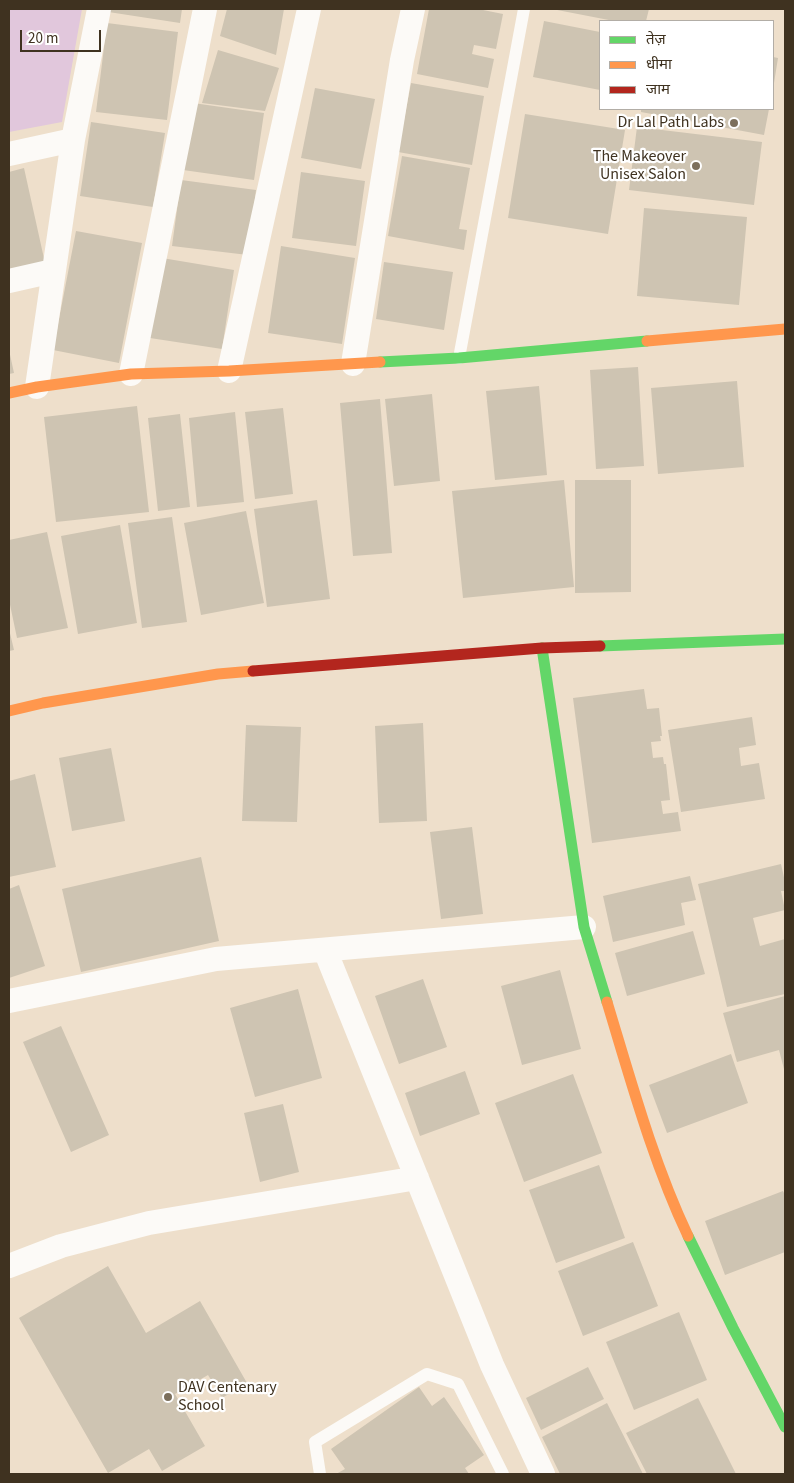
<!DOCTYPE html>
<meta charset="utf-8">
<style>
body{margin:0}
#map{position:relative;width:794px;height:1483px;overflow:hidden;background:#eedfcb;font-family:"Source Sans 3","Noto Sans Devanagari",sans-serif}
canvas{display:block}
.frame{position:absolute;inset:0;border:10px solid #3f3220;pointer-events:none}
.legend{position:absolute;left:599px;top:20px;width:175px;height:90px;box-sizing:border-box;background:#fff;border:1px solid #b2ada6;margin:0;padding:6px 9px;list-style:none;font-size:15px;color:#3f3220}
.legend li{display:flex;align-items:center;gap:10px;height:25px}
.legend b{width:25px;border:1px solid #b2ada6}
.scale{position:absolute;left:20px;top:30px;width:81px;height:22px;box-sizing:border-box;border:2px solid #3f3220;border-top:0;padding-left:6px;font-size:15px;line-height:18px;white-space:nowrap;color:#3f3220;-webkit-text-stroke:4px #fff;paint-order:stroke}
</style>
<div id="map">
<canvas width="794" height="1483"></canvas>
<div class="frame"></div>
<ul class="legend">
<li><b style="height:6px;background:#63d668"></b>तेज़</li>
<li><b style="height:6px;background:#ff974d"></b>धीमा</li>
<li><b style="height:6px;background:#b3261e"></b>जाम</li>
</ul>
<div class="scale">20 m</div>
</div>
<script>
const ctx = document.querySelector('canvas').getContext('2d');
ctx.lineJoin = 'round';
function fillPath(path, color) {
  ctx.fillStyle = color;
  ctx.fill(path, 'evenodd');
}
function stroke(path, color, width, dash) {
  ctx.strokeStyle = color;
  ctx.lineWidth = width;
  ctx.lineCap = dash ? 'butt' : 'round';
  ctx.setLineDash(dash || []);
  ctx.stroke(path);
}
function drawText(font, color, halo, rows, align = 'center') {
  ctx.font = font + ' "Source Sans 3",sans-serif';
  ctx.lineWidth = 4.5;
  ctx.setLineDash([]);
  ctx.textBaseline = 'middle';
  ctx.strokeStyle = halo;
  ctx.fillStyle = color;
  for (const [text, x, y, turn = 0] of rows) {
    ctx.save();
    ctx.translate(x, y);
    ctx.rotate((+turn || 0) * Math.PI / 180);
    ctx.textAlign = isNaN(turn) ? turn : align;
    if (halo) ctx.strokeText(text, 0, 0);
    ctx.fillText(text, 0, 0);
    ctx.restore();
  }
}
fillPath(new Path2D(`
 M9,9H82L62,122L9,132Z`), '#e1c7dc');
fillPath(new Path2D(`
 M102,9H182L180,23L102,11Z
 M227,9H284L276,55L220,36Z
 M429,9H478L503,14L496,49L474,45L472,54L494,59L488,88L417,74Z
 M552,9H649L646,21H614Z
 M544,21L600,32V90L533,77Z
 M107,23L178,32L167,120L96,112Z
 M218,50L279,68L265,111L202,103Z
 M773,57L778,58L774,83H773Z
 M411,83L484,96L472,165L398,152Z
 M315,88L375,99L361,169L301,158Z
 M193,103L264,113L254,180L183,170Z
 M641,109H769L764,135L641,112Z
 M525,114L625,130L608,234L508,218Z
 M91,122L165,133L153,207L80,196Z
 M637,127L762,142L754,205L629,190Z
 M402,156L470,168L459,229L467,230L464,250L388,236Z
 M24,168L45,263L9,271V172Z
 M301,172L365,181L356,246L292,238Z
 M181,180L256,190L248,255L172,246Z
 M644,208L747,217L739,305L637,296Z
 M76,231L142,243L119,363L53,350Z
 M281,246L355,258L342,344L268,333Z
 M162,258L234,270L222,349L150,338Z
 M384,262L453,272L444,330L376,319Z
 M9,350L14,373L9,374Z
 M638,367L644,466L596,469L590,370Z
 M737,381L744,467L658,474L651,388Z
 M539,386L547,475L495,480L486,391Z
 M432,394L440,481L394,486L385,399Z
 M380,399L392,553L353,556L340,403Z
 M137,406L149,512L56,522L44,417Z
 M283,408L293,494L255,499L245,412Z
 M235,412L244,502L197,507L189,418Z
 M180,414L190,507L158,511L148,418Z
 M564,480L574,587L463,598L452,491Z
 M575,480H631V592L575,593Z
 M317,500L330,599L267,607L254,509Z
 M246,511L264,603L201,615L184,523Z
 M172,517L187,622L142,628L128,523Z
 M120,525L137,623L78,634L61,536Z
 M47,532L68,628L17,638L9,600V540Z
 M9,629L14,650L9,651Z
 M644,689L647,709L659,708L662,736H660L661,741L651,742L653,758L663,757L664,764H666L670,800L661,801L663,814L678,812L681,831L592,843L573,698Z
 M752,717L756,745L739,748L741,766L759,763L765,799L681,812L668,730Z
 M423,723L427,821L379,823L375,726Z
 M246,725L301,727L297,822L242,821Z
 M111,748L125,821L72,831L59,758Z
 M35,774L56,867L9,877V781Z
 M472,827L483,914L441,919L430,832Z
 M201,857L219,941L81,972L62,889Z
 M781,864L785,882V891H781L785,910L753,918L760,946L785,939V994L727,1007L698,884Z
 M690,876L696,900L681,903L685,925L613,942L603,896Z
 M19,885L45,966L9,978V889Z
 M693,931L705,974L627,996L615,953Z
 M560,970L581,1049L522,1065L501,986Z
 M423,979L447,1047L399,1064L375,996Z
 M298,989L322,1078L255,1097L230,1008Z
 M785,996V1073L779,1050L737,1062L723,1013Z
 M61,1026L109,1135L71,1152L23,1042Z
 M731,1054L748,1103L667,1133L649,1085Z
 M465,1071L480,1114L420,1136L405,1093Z
 M573,1074L602,1153L524,1182L495,1103Z
 M283,1104L299,1172L260,1182L244,1113Z
 M599,1165L625,1238L556,1263L529,1190Z
 M783,1191L785,1195V1252L725,1275L705,1221Z
 M633,1242L658,1306L583,1336L558,1271Z
 M108,1266L146,1333L200,1301L247,1383L222,1398L208,1375L175,1394L205,1446L162,1471L149,1449L108,1473L19,1318Z
 M679,1312L707,1380L634,1410L606,1342Z
 M588,1367L604,1399L541,1430L526,1398Z
 M419,1387L432,1406L444,1397L484,1455L465,1468L469,1474H336L345,1469L331,1449Z
 M698,1398L736,1474H647L626,1433Z
 M607,1403L643,1474H560L542,1437Z`), '#cec4b2');
stroke(new Path2D(`
 M459,358L524,9
 M320,1474L315,1442L427,1374L458,1384L503,1474`), '#fcfaf7', 12);
stroke(new Path2D(`
 M9,154L73,140
 M9,281L53,271
 M353,364L402,60L413,9
 M229,371L309,9
 M131,374L205,9
 M37,387L73,140L99,9
 M325,950L492,1365L543,1474
 M9,1001L216,959L584,927
 M9,1266L61,1246L149,1223L417,1178`), '#fcfaf7', 24);
stroke(new Path2D(`
 M380,362L459,358L647,341
 M600,646L785,639
 M542,648L584,927L607,1002
 M688,1236L733,1328L785,1427`), '#63d668', 11);
stroke(new Path2D(`
 M647,341L785,329
 M9,393L37,387L131,374L229,371L380,362
 M9,711L43,703L218,674L253,671
 M607,1002C631,1081 653,1162 688,1236`), '#ff974d', 11);
stroke(new Path2D(`
 M253,671L542,648L600,646`), '#b3261e', 11);
for (const [x, y, r, color] of [
 [734,123,5,"#7c6f5c"],
 [696,166,5,"#7c6f5c"],
 [168,1397,5,"#7c6f5c"]
]) {
  const dot = new Path2D();
  dot.arc(x, y, r, 0, 2 * Math.PI);
  ctx.fillStyle = color;
  ctx.fill(dot);
  stroke(dot, '#fff', 2);
}
drawText('16px', '#3f3220', '#fff', [
 ["Dr Lal Path Labs",724,123],
 ["The Makeover",686,157],
 ["Unisex Salon",686,175],
 ["DAV Centenary",178,1388,"left"],
 ["School",178,1406,"left"]
], 'right');
</script>
